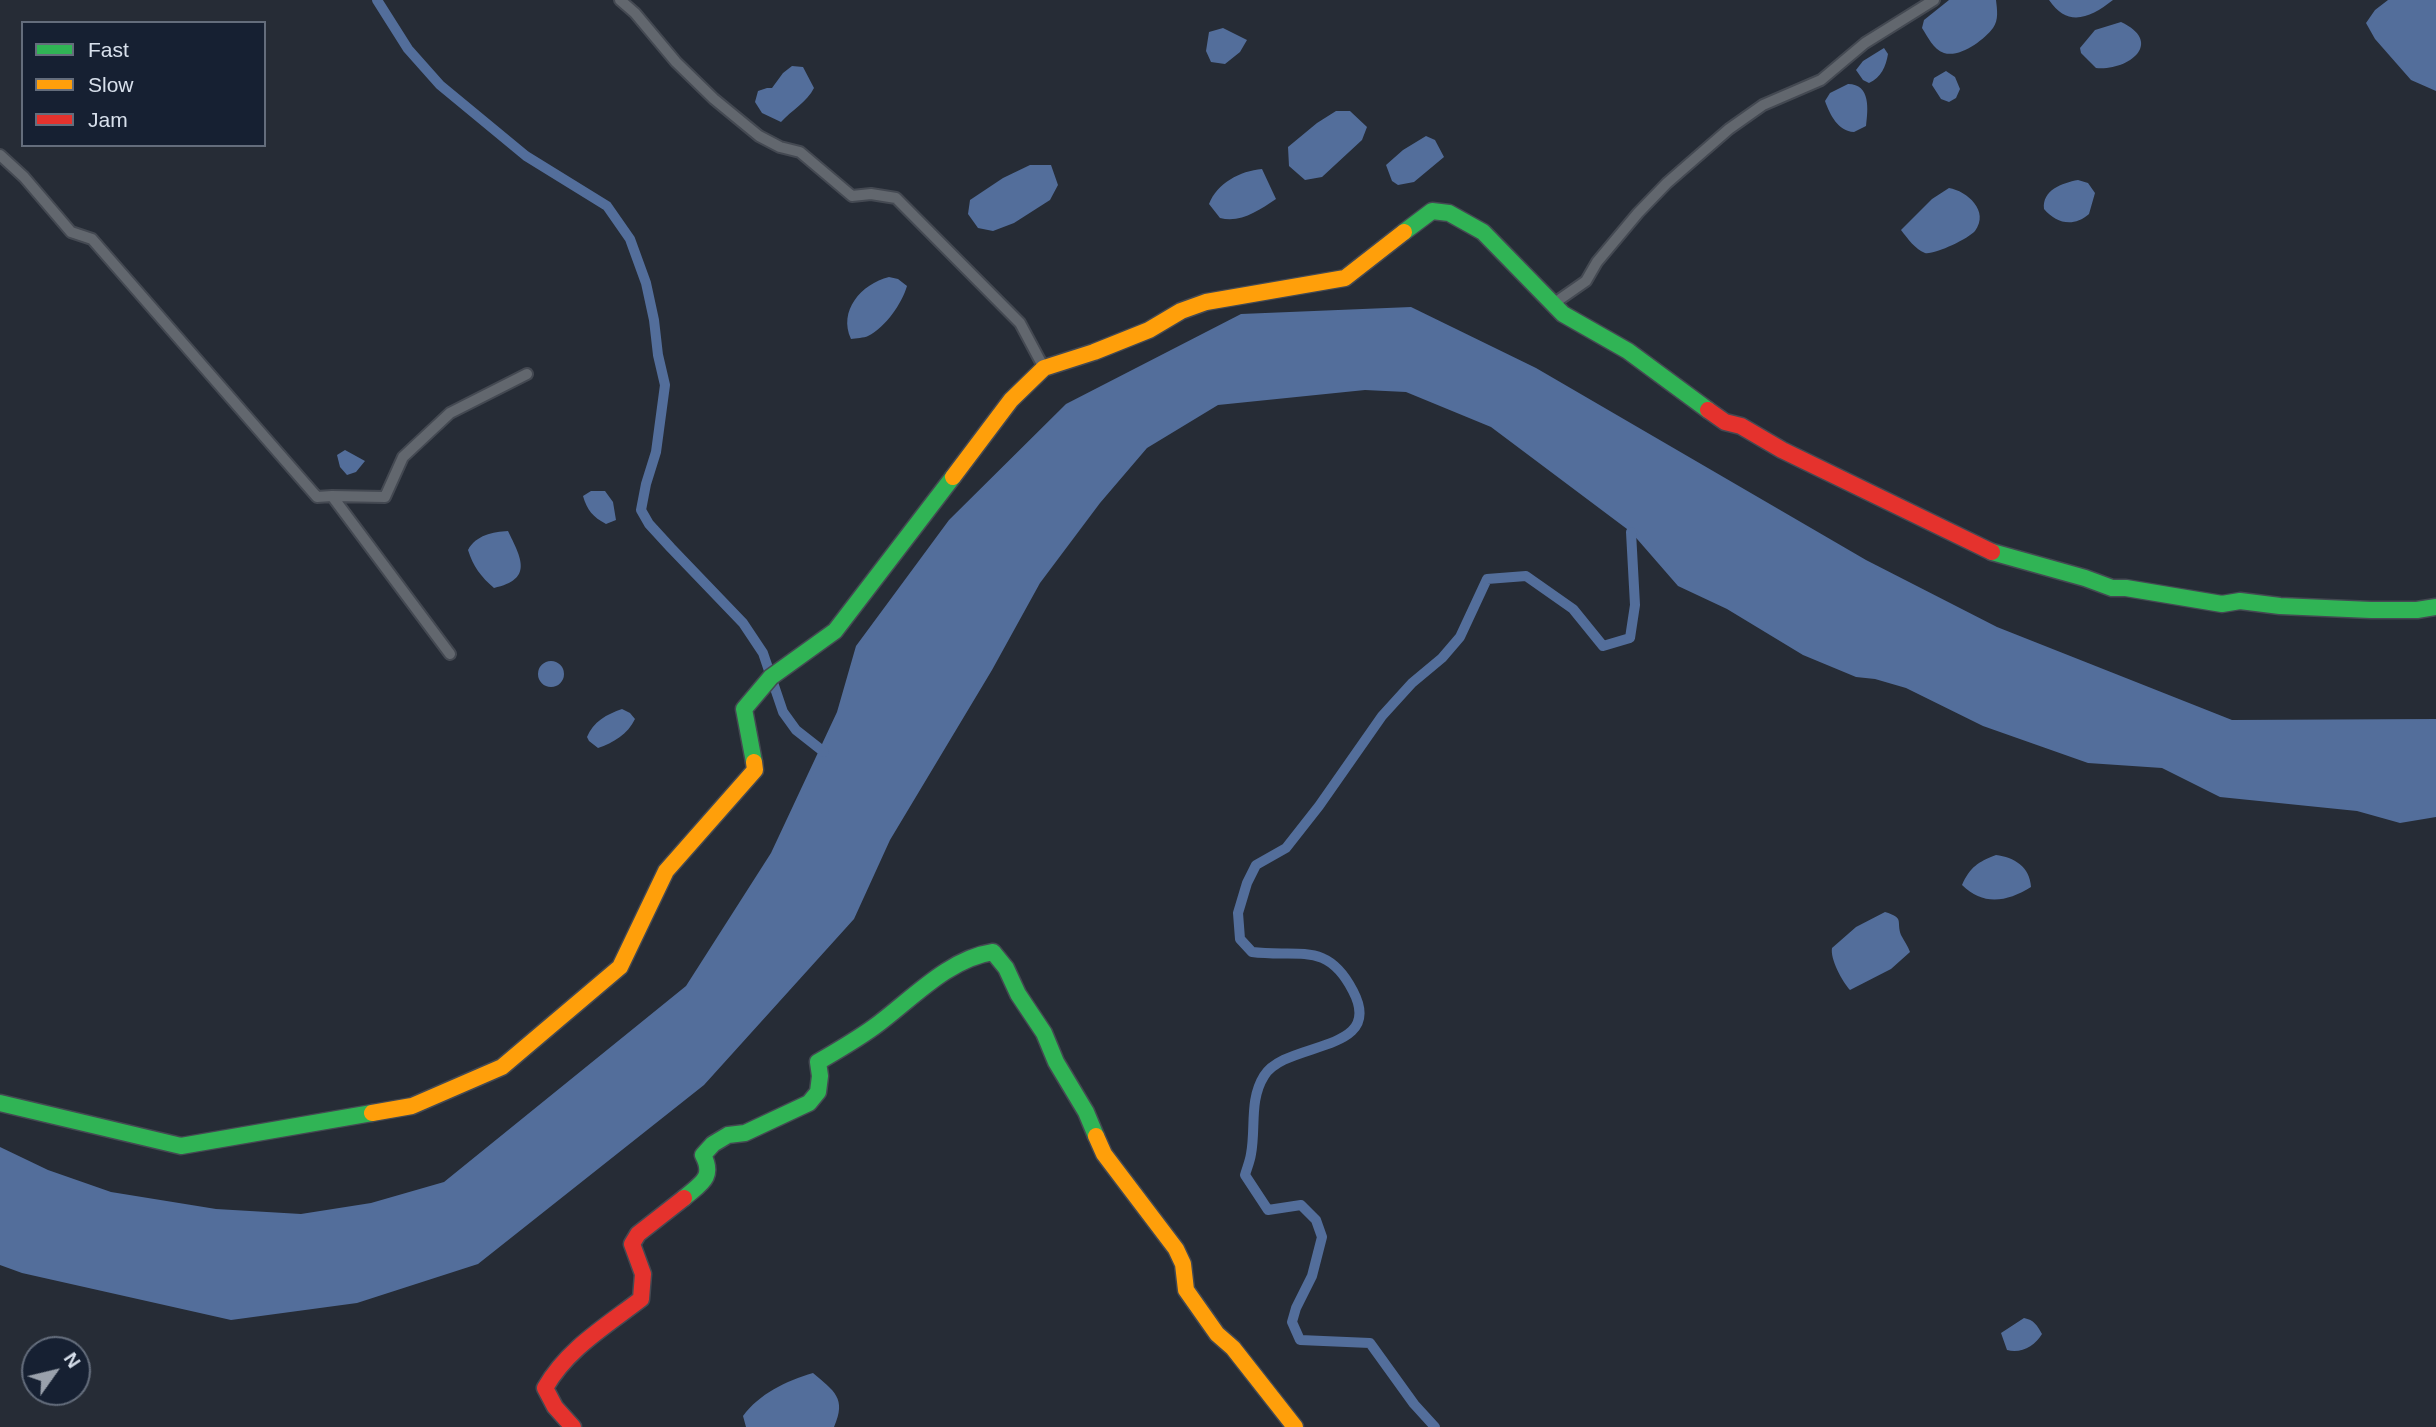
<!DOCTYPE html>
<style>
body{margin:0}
#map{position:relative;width:2436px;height:1427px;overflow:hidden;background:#262c36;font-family:Helvetica,sans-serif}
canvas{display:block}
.legend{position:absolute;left:21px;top:21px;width:245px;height:126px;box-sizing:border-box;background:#162032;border:2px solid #646d7c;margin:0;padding:9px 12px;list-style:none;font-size:21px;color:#d8e0ec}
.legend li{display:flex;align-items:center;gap:14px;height:35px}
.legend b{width:35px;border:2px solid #646d7c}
.north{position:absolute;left:21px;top:1336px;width:70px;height:70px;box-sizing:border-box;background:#162032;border:2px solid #646d7c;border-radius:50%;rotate:56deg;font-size:19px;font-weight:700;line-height:28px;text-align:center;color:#d8e0ec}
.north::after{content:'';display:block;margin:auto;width:24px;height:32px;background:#9aa1ac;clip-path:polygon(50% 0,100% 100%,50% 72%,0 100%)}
</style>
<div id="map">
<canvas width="2436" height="1427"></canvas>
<ul class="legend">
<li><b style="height:9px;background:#30b455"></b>Fast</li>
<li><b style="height:9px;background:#ff9f0a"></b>Slow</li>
<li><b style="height:9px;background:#e5322d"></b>Jam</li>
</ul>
<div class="north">N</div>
</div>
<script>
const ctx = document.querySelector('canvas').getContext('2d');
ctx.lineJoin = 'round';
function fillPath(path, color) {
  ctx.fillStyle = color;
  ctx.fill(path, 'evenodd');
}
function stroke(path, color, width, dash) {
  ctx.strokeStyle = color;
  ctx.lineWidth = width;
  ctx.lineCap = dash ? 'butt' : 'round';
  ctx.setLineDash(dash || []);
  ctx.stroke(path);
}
fillPath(new Path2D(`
 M1949,0H1996C1997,9 1999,20 1993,28C1984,40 1960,58 1944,53C1933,49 1928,37 1922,28L1924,20Z
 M2049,0H2113C2090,18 2068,28 2049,0Z
 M2388,0H2436V91L2411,80L2375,39L2366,23L2375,10Z
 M2121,22C2164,42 2130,71 2096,68L2081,53L2080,48L2095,30Z
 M1223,28L1247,40L1240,52L1225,64L1211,62L1206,51L1209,32Z
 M1884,48L1888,54C1886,66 1881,78 1869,83L1863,80L1856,70L1863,61Z
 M792,66L803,67L814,88C807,102 792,110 781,122L762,113L755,102L758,91L767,88H772L783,73Z
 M1946,71L1955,77L1960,89L1956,98L1949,102L1941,99L1932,85L1934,78Z
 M1848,84C1871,84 1868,110 1866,126L1854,132C1838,131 1830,115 1825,101L1830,93Z
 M1336,111H1350L1367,127L1362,140L1322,177L1305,180L1289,166L1288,147L1317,123Z
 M1426,136L1435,140L1444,157L1414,182L1398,185L1392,181L1386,165L1403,150Z
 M1030,165H1051L1058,185L1050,200L1014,223L993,231L978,228L968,214L970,200L1003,178Z
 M1262,169L1276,199C1258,211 1241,223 1220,218L1209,204C1217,183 1240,171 1262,169Z
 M2078,180L2088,183L2095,193L2089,214C2073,228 2056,223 2044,209C2042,190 2062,183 2078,180Z
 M1949,188C1967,191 1990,211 1975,231C1968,239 1934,255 1925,253C1915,249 1908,239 1901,230L1932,199Z
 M889,277L898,279L907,286C902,303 886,327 868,336C864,338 856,338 851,339C838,311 861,284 889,277Z
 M1411,307L1536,368L1866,560L1997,627L2232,720L2436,719V817L2400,823L2357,811L2220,797L2162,768L2088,763L1983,726L1906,688L1875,679L1856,677L1803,655L1727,609L1678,586L1631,532L1491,427L1406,392L1365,390L1218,405L1147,448L1100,503L1040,583L992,670L890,840L854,919L704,1085L478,1264L357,1303L231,1320L22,1273L0,1265V1147L48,1170L111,1192L216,1209L301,1214L371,1203L444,1182L686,986L771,853L837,712L856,646L949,520L1066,404L1241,314Z
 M345,450L365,461L356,472L347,475L340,467L337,455Z
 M591,491H605L613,502L616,520L606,524C593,517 587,510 583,496Z
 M508,531C521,558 534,579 494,588C481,577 473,566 468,550C476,535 493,532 508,531Z
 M538 674a13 13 0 1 1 26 0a13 13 0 1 1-26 0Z
 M622,709L630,713L635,719C628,734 613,743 598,748L589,741L587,737C593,722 607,714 622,709Z
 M1996,855C2014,857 2030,867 2031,887C2007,902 1983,906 1962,885C1970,867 1978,862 1996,855Z
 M1885,912C1905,918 1896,921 1901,935C1904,941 1908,946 1910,952L1891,969L1850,990C1842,981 1830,959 1832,948L1856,927Z
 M2024,1318C2034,1320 2037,1325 2042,1334C2035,1346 2021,1354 2007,1350L2001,1333Z
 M813,1373C834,1391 847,1398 834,1427H746L743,1416C759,1394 786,1381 813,1373Z`), '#536e9b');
stroke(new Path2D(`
 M377,0L408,49L440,85L526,156L607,206L630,239L646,283L654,320L658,355L665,385L656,452L646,484L641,510L649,524L671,548L743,623L763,653L783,712L796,730L824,752
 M1435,1427L1414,1404L1370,1343L1300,1340L1292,1322L1296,1308L1312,1276L1322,1237L1316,1220L1301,1205L1268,1210L1245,1175C1247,1168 1250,1161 1251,1154C1256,1128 1249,1100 1264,1076C1286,1040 1386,1054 1353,991C1327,940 1298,958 1252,952L1240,939L1238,913L1247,883L1256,865L1286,848L1319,806L1382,716L1412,683L1442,658L1460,637L1487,579L1526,576L1573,609L1603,646L1630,638L1635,605L1631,532`), '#536e9b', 10);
const street = new Path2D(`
 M620,0L635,13L676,62L714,99L759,136L780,147L800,152L852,196L871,194L896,198L1020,323L1044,368
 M0,155L24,177L71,232L92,239L317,497L332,496L450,654
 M1553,304L1586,281L1597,262L1638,213L1667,183L1729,129L1763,105L1821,80L1865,43L1934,0
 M332,496L385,497L403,457L450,413L527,374`);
const fast = new Path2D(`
 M1404,232L1432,211L1449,213L1483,232L1563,314L1628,351L1708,410
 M1992,552L2085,578L2112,588H2126L2222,604L2240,601L2280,606L2371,610H2417L2436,607
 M754,762L744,709L771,677L835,631L953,477
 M0,1103L181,1146L372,1113
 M684,1198C700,1184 715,1178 703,1155L713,1144L728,1135L745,1133L809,1103L818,1092L820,1076L818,1062C837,1051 856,1040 874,1027C910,1001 947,959 993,952L1006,968L1018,994L1044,1033L1056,1062L1086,1112L1096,1136`);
const slow = new Path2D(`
 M953,477L1011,400L1044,368L1094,352L1149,330L1181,311L1206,302L1345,278L1404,232
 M372,1113L412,1106L502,1067L620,967L666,871L755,770L754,762
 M1096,1136L1104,1154L1176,1249L1183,1264L1186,1290L1217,1334L1233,1348L1295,1427`);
const jam = new Path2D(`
 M1708,410L1725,422L1741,426L1782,450L1992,552
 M573,1427L555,1407L545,1388C567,1349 606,1326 641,1299L643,1274L632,1244L638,1234L684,1198`);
stroke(street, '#444952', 14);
stroke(fast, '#444952', 19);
stroke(slow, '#444952', 19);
stroke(jam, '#444952', 19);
stroke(street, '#62676e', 10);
stroke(fast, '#30b455', 16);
stroke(slow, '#ff9f0a', 16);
stroke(jam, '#e5322d', 16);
</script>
